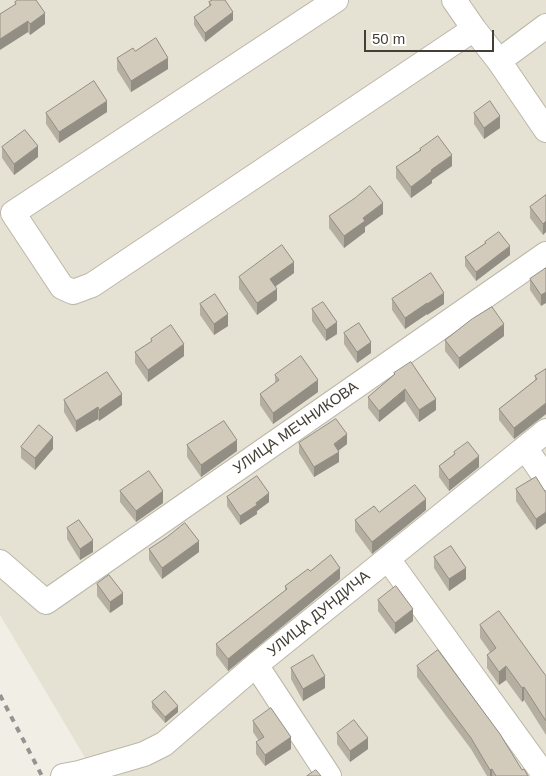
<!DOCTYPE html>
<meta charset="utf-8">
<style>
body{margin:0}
#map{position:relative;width:546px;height:776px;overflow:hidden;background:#f1efe5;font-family:Arial,sans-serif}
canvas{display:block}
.scale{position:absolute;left:364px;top:30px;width:130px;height:22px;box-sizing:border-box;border:2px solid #433f35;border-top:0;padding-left:6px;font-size:15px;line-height:18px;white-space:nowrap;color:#433f35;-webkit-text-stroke:4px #fff;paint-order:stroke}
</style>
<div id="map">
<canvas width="546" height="776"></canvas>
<div class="scale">50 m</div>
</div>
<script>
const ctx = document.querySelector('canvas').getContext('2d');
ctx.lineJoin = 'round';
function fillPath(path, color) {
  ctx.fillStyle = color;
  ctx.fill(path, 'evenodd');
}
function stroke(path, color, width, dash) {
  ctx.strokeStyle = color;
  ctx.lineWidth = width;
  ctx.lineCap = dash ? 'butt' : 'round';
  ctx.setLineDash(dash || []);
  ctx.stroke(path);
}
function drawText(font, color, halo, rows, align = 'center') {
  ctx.font = font + ' Arial,sans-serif';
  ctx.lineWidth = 4;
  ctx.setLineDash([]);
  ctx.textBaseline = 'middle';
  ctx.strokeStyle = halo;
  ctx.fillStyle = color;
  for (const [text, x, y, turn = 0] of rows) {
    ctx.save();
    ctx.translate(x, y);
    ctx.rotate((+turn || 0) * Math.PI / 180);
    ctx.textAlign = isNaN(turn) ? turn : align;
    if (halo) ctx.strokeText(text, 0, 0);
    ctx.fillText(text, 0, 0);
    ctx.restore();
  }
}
fillPath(new Path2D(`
 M0,0H546V776H96L0,615Z`), '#e5e1d3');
const minor = new Path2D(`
 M336,0L13,213L62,287L73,292L92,285L474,29
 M454,0L474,29L499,61L546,130
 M499,61L546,26
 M525,448L546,478
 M388,559L545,776
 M0,562L46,602L546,254
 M256,665L329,776
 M63,776L79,773L144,754L164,744L256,665L546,431`);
stroke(minor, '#bcb7a8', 26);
stroke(minor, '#fff', 24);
stroke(new Path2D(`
 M0,695L42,776`), '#949494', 4, [6, 6]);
fillPath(new Path2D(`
 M15,2L45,24L30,35L28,32L9,44Z
 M209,2L233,20L205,42L194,25V17L209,7Z
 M117,58L168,69L131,92L117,70Z
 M107,112L59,143L46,124V113Z
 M474,113L500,128L484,139L474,124Z
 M2,147L38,157L14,175L2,158Z
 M420,149L452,166L432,180V183L411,198L396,178V167L420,150Z
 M546,195L543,235L530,218V207Z
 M383,214L365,227V232L344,248L329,228V216Z
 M485,242L510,255L476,281L465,266V257L485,243Z
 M546,268L541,306L530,290V279Z
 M294,273L275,287L277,300L257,315L239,289V277Z
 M392,299L444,304L427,315V314L405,329L392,310Z
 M200,304L228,326L214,335L200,315Z
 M312,309L337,334L326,341L312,321Z
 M344,333L371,353L357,363L344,344Z
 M504,336L459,369L445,351V340Z
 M151,339L184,356L148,382L135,363V352L151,342Z
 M546,369V414L514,439L499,420V409L535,380V376Z
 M394,373L436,410L419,422L405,401L379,422L368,408V397L394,375Z
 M275,375L318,392L273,424L260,405V394L275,383Z
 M64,400L122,405L99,421L98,419L76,432L64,412Z
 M299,443L347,444L338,451L339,462L314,477L299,453Z
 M187,445L237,451L201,477L187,457Z
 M21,447L53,449L35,470L21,458Z
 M454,452L479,467L449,491L439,477V466L454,454Z
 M536,477V530L516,501V489Z
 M120,491L163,503L136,522L120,502Z
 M227,497L269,502L257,511V514L240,525L227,506Z
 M426,510L372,554L355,531V520L379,512Z
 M67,528L93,552L80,560L67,539Z
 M149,549L199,552L162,579L149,560Z
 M434,557L466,579L449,591L434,568Z
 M310,571L340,579L228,671L216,655V644L285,591V586Z
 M97,584L123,604L110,613L97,596Z
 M378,600L413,621L395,634L378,611Z
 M480,625L546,676V735L524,700L522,702L506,680L499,685L487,668V655L490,652L480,638Z
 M417,666L522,770L528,776H487L471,749L417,677Z
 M291,668L325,688L303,701L291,679Z
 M152,702L178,712L165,723L152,708Z
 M253,721L291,749L265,766L256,754V742L259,741L253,732Z
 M337,733L368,749L350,762L337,744Z`), '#b5afa1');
fillPath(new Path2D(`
 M233,12V20L205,42V33Z
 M45,13V24L30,35V24Z
 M28,21V32L0,50V39Z
 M168,58V69L131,92V81Z
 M107,101V112L59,143V132Z
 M500,116V128L484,139V128Z
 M38,146V157L14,175V164Z
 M452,155V166L432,180V183L411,198V187L431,170Z
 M383,203V214L365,227V232L344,248V236L363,218Z
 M546,221V232L543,235V224Z
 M510,246V255L476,281V272Z
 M294,262V273L270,290V279Z
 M277,289V300L257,315V303Z
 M546,292V303L541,306V295Z
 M444,293V304L427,315V304Z
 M427,303V314L405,329V318Z
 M228,314V326L214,335V324Z
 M337,322V334L326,341V330Z
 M504,324V336L459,369V358Z
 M371,342V353L357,363V352Z
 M184,344V356L148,382V370Z
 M318,380V392L273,424V413Z
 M405,389V401L379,422V411Z
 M122,394V405L99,421V410Z
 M436,399V410L419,422V410Z
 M546,403V414L514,439V428Z
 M98,407V419L76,432V421Z
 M347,434V444L334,454V444Z
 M53,437V449L35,470V458Z
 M237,440V451L201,477V465Z
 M339,452V462L314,477V467Z
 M479,456V467L449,491V480Z
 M163,491V503L136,522V511Z
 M269,493V502L257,511V514L240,525V516L256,503Z
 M426,499V510L372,554V542Z
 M546,512V523L536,530V519Z
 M93,540V552L80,560V549Z
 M199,541V552L162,579V568Z
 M340,568V579L228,671V659Z
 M466,568V579L449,591V579Z
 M123,593V604L110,613V602Z
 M413,609V621L395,634V623Z
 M506,666V680L499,685V672Z
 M325,676V688L303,701V689Z
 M524,687V700L522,702V688Z
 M178,706V712L165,723V717Z
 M291,737V749L265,766V755Z
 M368,738V749L350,762V751Z
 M492,769V776H490V770Z`), '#938e83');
const building = new Path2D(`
 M18,0H36L45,13L30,24L28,21L0,39V14L16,4L15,2Z
 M213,0H225L233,12L205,33L194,17L211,5L209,2Z
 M156,38L168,58L131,81L117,58L133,48L135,51Z
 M94,81L107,101L59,132L46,113Z
 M490,101L500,116L484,128L474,113Z
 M25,130L38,146L14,164L2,147Z
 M438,136L452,155L431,170L432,171L411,187L396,167L421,150L420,149Z
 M370,186L383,203L363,218L365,221L344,236L329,216L355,198Z
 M546,195V221L543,224L530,207Z
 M499,232L510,246L476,272L465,257L486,243L485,242Z
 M282,245L294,262L270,279L277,289L257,303L239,277Z
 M546,268V292L541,295L530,279Z
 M431,273L444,293L427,304V303L405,318L392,299Z
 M215,294L228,314L214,324L200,304Z
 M323,302L337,322L326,330L312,309Z
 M492,307L504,324L459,358L445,340L472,319Z
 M359,323L371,342L357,352L344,333Z
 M171,325L184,344L148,370L135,352L152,341L151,339Z
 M301,356L318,380L273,413L260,394L279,380L275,375Z
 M411,362L436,399L419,410L405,389L379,411L368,397L395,374L394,373Z
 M546,369V403L514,428L499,409L537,379L535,376Z
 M107,372L122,394L99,410L98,407L76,421L64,400Z
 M336,419L347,434L334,444L339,452L314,467L299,443Z
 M224,421L237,440L201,465L187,445Z
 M39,425L53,437L35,458L21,447Z
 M468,442L479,456L449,480L439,466L455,454L454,452Z
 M149,471L163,491L136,511L120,491Z
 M257,476L269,493L256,503L257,505L240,516L227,497Z
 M536,477L546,493V512L536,519L516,489Z
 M415,485L426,499L372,542L355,520L374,506L379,512Z
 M79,520L93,540L80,549L67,528Z
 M185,523L199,541L162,568L149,549L167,537Z
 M451,546L466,568L449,579L434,557Z
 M331,555L340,568L228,659L216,644L287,589L285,586L308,569L310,571Z
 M109,575L123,593L110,602L97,584Z
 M396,586L413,609L395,623L378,600Z
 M499,611L546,676V721L524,687L522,688L506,666L499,672L487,655L496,648L480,625Z
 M438,650L500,734L522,770L524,769L528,776H496L492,769L490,770L471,738L417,666Z
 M313,655L325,676L303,689L291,668Z
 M165,691L178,706L165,717L152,702Z
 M271,708L291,737L265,755L256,742L264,737L253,721Z
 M354,720L368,738L350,751L337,733Z
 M316,770L321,776H307Z`);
fillPath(building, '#d2cbbb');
stroke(building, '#938e83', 1);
drawText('15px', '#433f35', '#fff', [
 ["УЛИЦА МЕЧНИКОВА",296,428,-35],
 ["УЛИЦА ДУНДИЧА",319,614,-39]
]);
</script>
